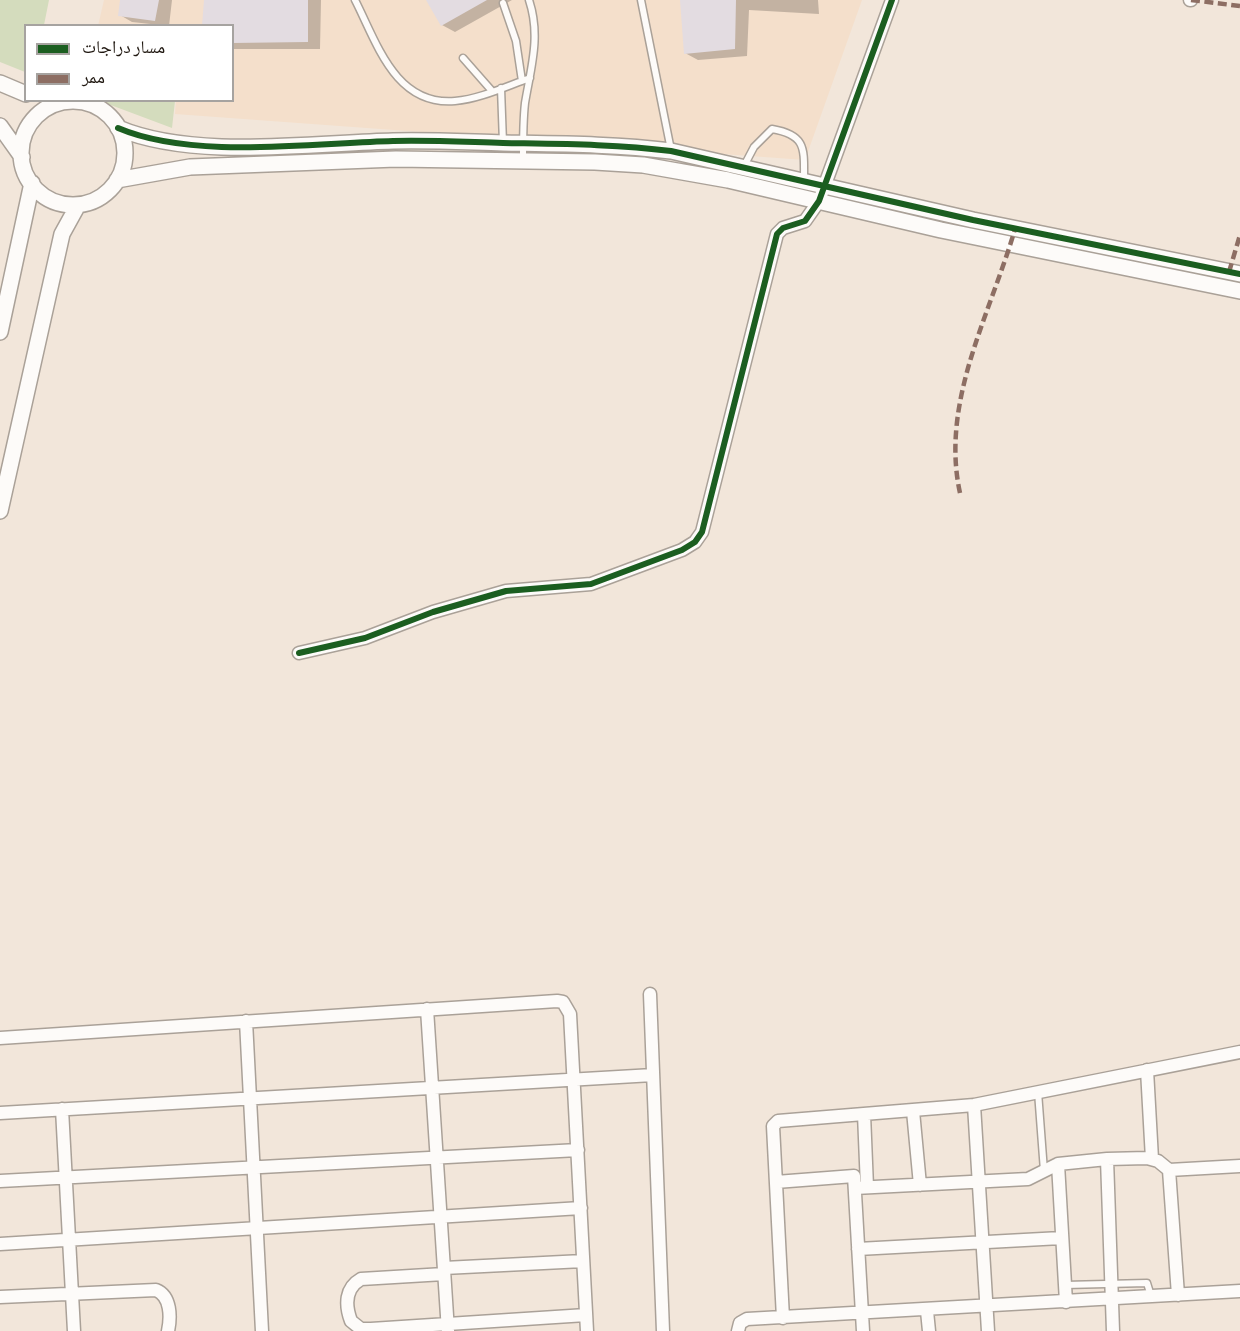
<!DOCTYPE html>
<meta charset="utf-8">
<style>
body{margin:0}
#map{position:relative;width:1240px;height:1331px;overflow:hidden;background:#f2e6da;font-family:"Alegreya Sans","Noto Naskh Arabic",sans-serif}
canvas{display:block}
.legend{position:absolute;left:24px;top:24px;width:210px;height:78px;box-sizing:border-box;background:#fff;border:2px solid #a6a3a0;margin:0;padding:8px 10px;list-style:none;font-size:18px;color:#201811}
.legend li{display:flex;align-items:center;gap:12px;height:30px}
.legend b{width:30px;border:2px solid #a6a3a0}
</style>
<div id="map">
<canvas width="1240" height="1331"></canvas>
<ul class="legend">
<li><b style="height:8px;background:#1b5e20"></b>مسار دراجات</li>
<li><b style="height:8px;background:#8d6e63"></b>ممر</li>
</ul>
</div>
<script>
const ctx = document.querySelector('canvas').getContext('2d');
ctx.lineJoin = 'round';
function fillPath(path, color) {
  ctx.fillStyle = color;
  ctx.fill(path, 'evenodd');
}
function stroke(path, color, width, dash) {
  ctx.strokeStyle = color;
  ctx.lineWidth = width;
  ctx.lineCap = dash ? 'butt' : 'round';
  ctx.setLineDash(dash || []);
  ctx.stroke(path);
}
fillPath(new Path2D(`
 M104,0H862L805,160L175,114L176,101L232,100V26H98Z`), '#f4dfcb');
fillPath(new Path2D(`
 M0,0H49L44,25L26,26L25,72L0,62Z
 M100,101H175L172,128Z`), '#d4dcbd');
fillPath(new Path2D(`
 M122,0H172L169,26L132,22L120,15Z
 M206,0H321L320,49H232V26Z
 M428,0H512L455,32L442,25Z
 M682,0H818L819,14L749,10L747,56L698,60L685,53Z`), '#0003');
fillPath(new Path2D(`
 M120,0H159L155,21L118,16Z
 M204,0H308V42L232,43V26H202Z
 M426,0H487L441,26Z
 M680,0H736L735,49L684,54Z`), '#e3dce1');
const service = new Path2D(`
 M355,0C377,43 395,106 455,101C480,99 507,86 530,78
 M641,0L671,150
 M503,3L516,41L522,81
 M463,58L492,91
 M501,88L503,143
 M523,159C523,141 523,121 525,103C531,67 541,36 529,0
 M744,166L754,147L772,129C807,135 804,149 804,181
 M1038,1092L1044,1171
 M1065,1285L1147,1283L1151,1296`);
const minor = new Path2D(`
 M1190,0H1191
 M299,653L365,638L433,612L506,591L591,584L682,550L695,542L702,532L777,234L783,228L805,221L819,201L892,0
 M650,994L663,1331
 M427,1009L448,1331
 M246,1021L262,1331
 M0,1038L557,1001L563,1002L570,1014L587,1331
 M1147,1070L1152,1159
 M974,1105L988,1331
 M62,1109L74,1331
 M913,1111L920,1185
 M0,1113L653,1075
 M864,1114L867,1187
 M1107,1159L1113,1331
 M1058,1164L1066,1302
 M1169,1170L1178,1295
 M0,1181L578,1150
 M776,1182L854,1176L863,1331
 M855,1188L1028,1179L1058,1164L1107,1159L1147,1158L1158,1161L1169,1170L1240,1166
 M0,1244L581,1208
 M858,1249L1061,1238
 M444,1268L583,1261
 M444,1274L361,1279C345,1288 345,1305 351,1321L361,1329H371L586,1315
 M0,1297L156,1290C171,1296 171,1317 168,1331
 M927,1311L929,1331
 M783,1318L773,1126L778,1121L974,1105L1240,1052
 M738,1331L740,1323L747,1319L1240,1291`);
const tertiary = new Path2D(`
 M0,83L26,94
 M21 153a52 52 0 1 1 104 0a52 52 0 1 1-104 0Z
 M0,126L22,157
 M118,128C193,160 312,143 393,141C430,140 466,142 503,143C559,144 615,144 671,151L973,220L1240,274
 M117,180L190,167L396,159L595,162L643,165L728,180L941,230L1240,291
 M0,332L32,183
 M0,511L62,234L78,205`);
stroke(service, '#aaa198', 9);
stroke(minor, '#aaa198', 15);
stroke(tertiary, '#aaa198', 18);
stroke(service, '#fdfbf9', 6);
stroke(minor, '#fdfbf9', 12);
stroke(tertiary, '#fdfbf9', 15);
stroke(new Path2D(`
 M1191,0L1240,6
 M1229,272L1240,235
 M960,493C940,402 990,315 1015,229`), '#8d6e63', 4.5, [9, 4.5]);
stroke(new Path2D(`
 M118,128C193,160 312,143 393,141C430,140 466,142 503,143C559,144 615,144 671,151L973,220L1240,274
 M299,653L365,638L433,612L506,591L591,584L682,550L695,542L702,532L777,234L783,228L805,221L819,201L892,0`), '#1b5e20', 6);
</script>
